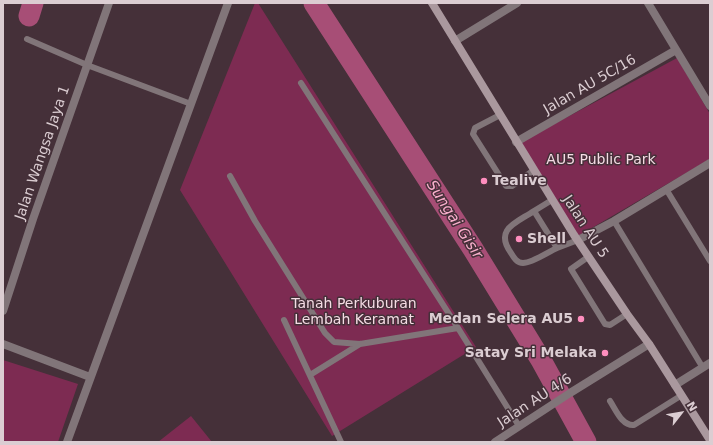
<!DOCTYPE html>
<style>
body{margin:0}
#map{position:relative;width:713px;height:445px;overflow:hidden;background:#453039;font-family:"DejaVu Sans",sans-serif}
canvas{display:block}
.frame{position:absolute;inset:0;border:4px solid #dbcdd2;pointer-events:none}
.north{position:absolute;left:661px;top:393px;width:40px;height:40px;-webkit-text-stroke:3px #453039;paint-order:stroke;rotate:59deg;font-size:11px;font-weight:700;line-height:16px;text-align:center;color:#dbcdd2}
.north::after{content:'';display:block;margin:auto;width:14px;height:18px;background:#dbcdd2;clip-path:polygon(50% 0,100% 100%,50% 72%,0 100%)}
</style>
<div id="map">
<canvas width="713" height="445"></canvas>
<div class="frame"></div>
<div class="north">N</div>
</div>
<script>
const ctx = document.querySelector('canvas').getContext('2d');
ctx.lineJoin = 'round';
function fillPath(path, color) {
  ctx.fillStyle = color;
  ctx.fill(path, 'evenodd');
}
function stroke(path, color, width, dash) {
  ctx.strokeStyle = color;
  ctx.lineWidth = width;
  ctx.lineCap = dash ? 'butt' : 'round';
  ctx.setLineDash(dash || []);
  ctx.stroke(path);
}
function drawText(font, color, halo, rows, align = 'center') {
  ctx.font = font + ' "DejaVu Sans",sans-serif';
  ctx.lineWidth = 3;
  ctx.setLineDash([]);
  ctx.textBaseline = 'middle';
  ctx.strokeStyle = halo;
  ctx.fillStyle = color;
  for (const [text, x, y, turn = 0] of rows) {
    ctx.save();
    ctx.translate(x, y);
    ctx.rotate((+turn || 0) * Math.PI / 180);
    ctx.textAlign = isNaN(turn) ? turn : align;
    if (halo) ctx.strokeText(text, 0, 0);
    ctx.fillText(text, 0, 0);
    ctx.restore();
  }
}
fillPath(new Path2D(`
 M255,3H258L476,347L332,436L180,190Z
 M677,58L710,114V159L578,236L521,142Z
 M3,360L78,384L58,442H3Z
 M191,416L212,442H158Z`), '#7d2b52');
stroke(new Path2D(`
 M314,3L473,249L541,360L586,442
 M29,16L33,3`), '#a74e76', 21);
stroke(new Path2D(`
 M27,39L87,65L191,104
 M301,83L458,328
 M500,115L475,128L473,134L506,186H512L534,170
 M230,176L255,221L325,333L334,342L360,344L458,328L519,426
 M666,189L710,261
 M552,200L534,211L557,248L578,240
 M534,211C516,223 494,229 511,253C514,258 517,263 523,263C532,263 548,252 557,248
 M614,221L703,368
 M588,257L571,269L605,324L610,325L627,314
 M284,320L341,442
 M310,375L360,344
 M610,401C616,410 622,426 634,425L682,395`), '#817579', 6);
stroke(new Path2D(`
 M648,3L710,106
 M455,41L517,3
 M516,142L676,50
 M578,240L614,221L710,163
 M3,311L33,219L109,3
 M3,344L90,377
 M675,385L710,363
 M67,442L228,3
 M495,442L570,393L649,344`), '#817579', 8);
stroke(new Path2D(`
 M432,3L574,235L627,314L649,344L710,440`), '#aa989e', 8);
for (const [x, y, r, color] of [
 [484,181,4,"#fe8ebe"],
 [519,239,4,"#fe8ebe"],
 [581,319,4,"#fe8ebe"],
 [605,353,4,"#fe8ebe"]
]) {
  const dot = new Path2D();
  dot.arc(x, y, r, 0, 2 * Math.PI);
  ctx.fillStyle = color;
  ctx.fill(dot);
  stroke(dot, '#453039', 1.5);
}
drawText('14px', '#dbcdd2', '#453039', [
 ["Jalan AU 5C/16",590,85,-30],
 ["Jalan Wangsa Jaya 1",43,153,-71],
 ["Jalan AU 5",585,227,57],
 ["Jalan AU 4/6",535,401,-33]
]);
drawText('14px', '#f5dbe4', '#453039', [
 ["AU5 Public Park",601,160],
 ["Tanah Perkuburan",354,304],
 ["Lembah Keramat",354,320]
]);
drawText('bold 14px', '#dbcdd2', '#453039', [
 ["Tealive",492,181],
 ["Shell",527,239],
 ["Medan Selera AU5",573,319,"right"],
 ["Satay Sri Melaka",597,353,"right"]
], 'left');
drawText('italic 15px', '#f9afcc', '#453039', [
 ["Sungai Gisir",454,220,57]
]);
</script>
